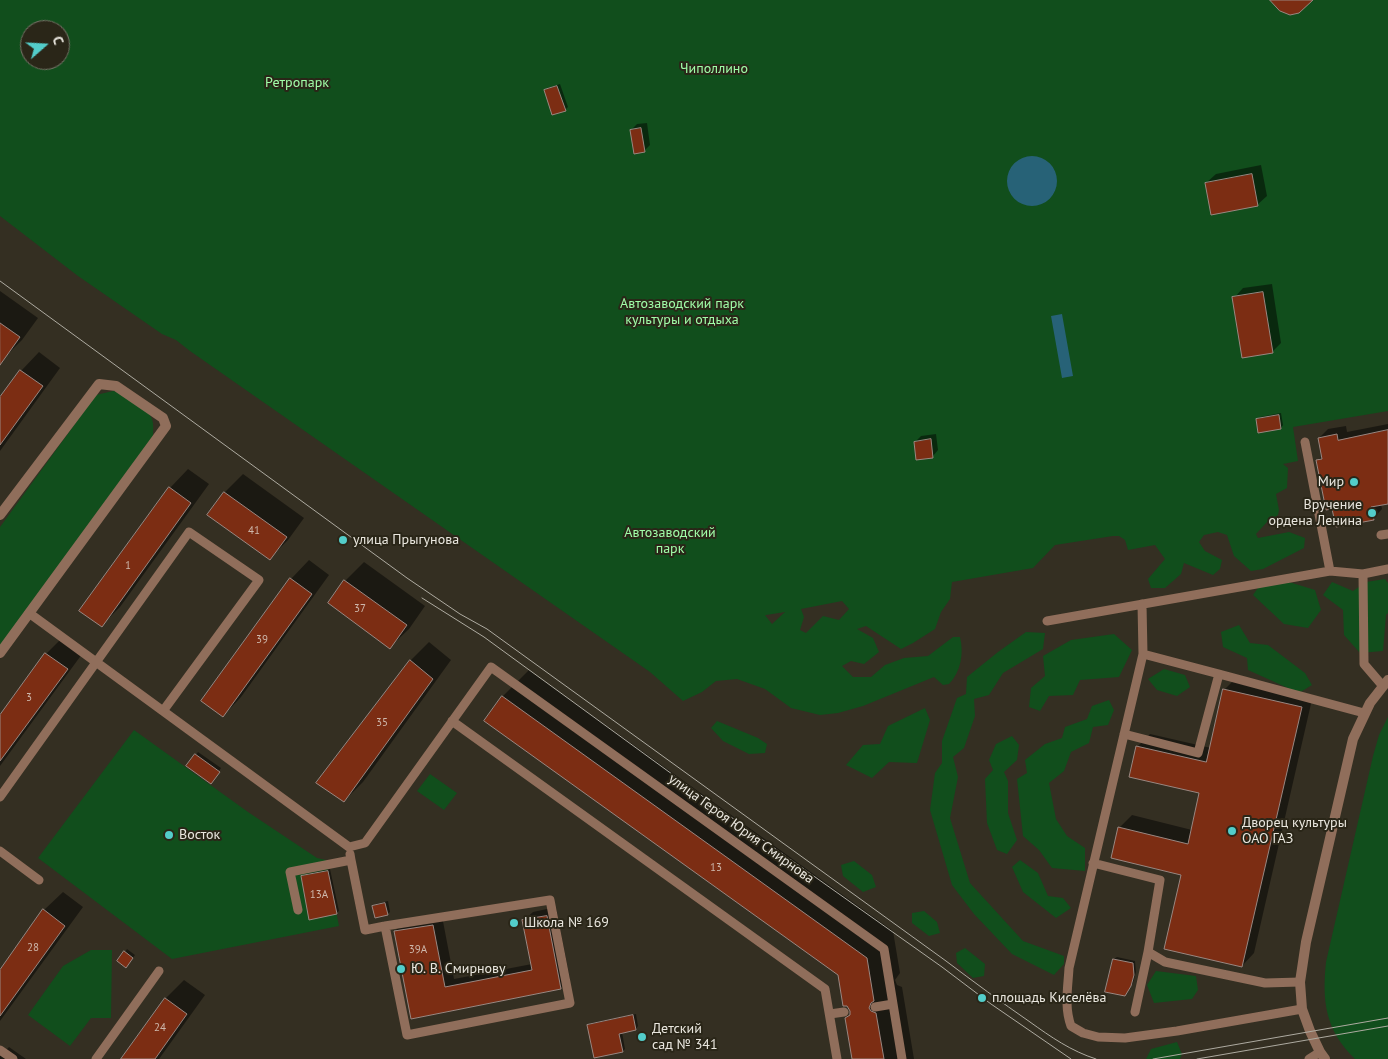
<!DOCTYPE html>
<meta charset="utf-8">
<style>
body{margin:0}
#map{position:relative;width:1388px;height:1059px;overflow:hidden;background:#342f22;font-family:"PT Sans",sans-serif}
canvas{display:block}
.north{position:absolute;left:20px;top:20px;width:50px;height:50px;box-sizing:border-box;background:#2a2618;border:1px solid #777368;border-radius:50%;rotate:71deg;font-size:14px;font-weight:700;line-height:20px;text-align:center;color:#eae7df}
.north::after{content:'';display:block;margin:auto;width:18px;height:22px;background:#53cdca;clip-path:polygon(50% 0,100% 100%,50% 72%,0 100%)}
</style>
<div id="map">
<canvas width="1388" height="1059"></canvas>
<div class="north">С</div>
</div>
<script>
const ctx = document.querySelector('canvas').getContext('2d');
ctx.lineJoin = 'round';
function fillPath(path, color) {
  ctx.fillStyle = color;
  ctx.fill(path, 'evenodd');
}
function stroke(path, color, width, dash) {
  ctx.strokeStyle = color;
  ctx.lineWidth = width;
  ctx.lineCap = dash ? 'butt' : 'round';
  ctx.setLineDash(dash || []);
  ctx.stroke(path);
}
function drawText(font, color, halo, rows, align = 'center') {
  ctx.font = font + ' "PT Sans",sans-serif';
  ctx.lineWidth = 4;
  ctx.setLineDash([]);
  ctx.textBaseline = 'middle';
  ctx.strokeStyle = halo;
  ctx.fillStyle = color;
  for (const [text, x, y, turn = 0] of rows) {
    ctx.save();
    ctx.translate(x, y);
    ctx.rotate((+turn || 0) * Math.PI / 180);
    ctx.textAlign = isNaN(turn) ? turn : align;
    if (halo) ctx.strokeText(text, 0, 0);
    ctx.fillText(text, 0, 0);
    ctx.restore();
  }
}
fillPath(new Path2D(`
 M0,0H1388V411L1293,427L1298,461L1283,464L1288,468L1287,488L1276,494L1279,510L1278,515L1272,519V521L1267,522L1256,534L1258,538L1289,532L1305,538L1304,548L1263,569L1251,571L1234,556L1227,535L1218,532L1204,535L1199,542L1205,551L1222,560L1220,569L1213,575L1184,563L1181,574L1165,588H1151L1148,579L1165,559L1155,545L1128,550L1125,540L1119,536H1113L1055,545L1033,568L952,582L950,599L941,612L935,629L913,643L901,649L866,626L857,629L873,638L879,652L864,664L851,661L842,666L853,677H871L885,665L904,658L928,656L953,637H960C964,653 961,672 949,684L943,685L934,677L863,706L838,713L820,715L791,708L765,689L737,679L716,681L702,692L683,701L650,672L190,351L176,340L162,334L78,276L0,216ZM30,30H60V60H30ZM842,601L849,609L839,620L823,616L806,633L800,630L804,617L801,609ZM785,612L772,624L765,615H766Z
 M113,391C124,392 149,409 152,419C154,425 153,431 153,436L0,647V527L96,395Z
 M1385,579L1388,583V613L1386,615L1383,651L1360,653L1344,635L1343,610L1323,595L1332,582L1353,591L1366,582Z
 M1289,582L1315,590L1321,610L1308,628L1284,624L1253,595L1260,585Z
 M1239,625L1250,643L1268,645L1305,673L1312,685L1299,693L1248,670L1247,658L1223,647L1221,632Z
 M1026,632L1045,633L1043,649L1003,673L989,695L974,699L975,716L964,748L953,757L958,777L950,818L970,883L1023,941L1064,956V964L1054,975L1012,954L974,914L952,885L930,810L935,773L942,763V741L957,698L966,694L967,677L998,652Z
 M1114,634L1132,650L1119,677L1080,680L1073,695L1049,696L1040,711L1029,707L1031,688L1045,676L1043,656L1071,640Z
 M1164,669L1185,675L1190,687L1177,696L1157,690L1148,679Z
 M1109,700L1114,710L1108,725L1093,727L1089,743L1071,752L1064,771L1049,783L1056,819L1067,836L1085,848V871L1052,868L1039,850L1023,836L1017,779L1027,773L1025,760L1045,744L1062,738L1065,727L1087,719L1092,706Z
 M925,708L930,720L917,763L889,762L872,778L846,765L863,745L880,744L888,726Z
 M1388,717V1059H1355C1325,1030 1322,1001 1326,962L1373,756L1379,735Z
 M717,721L758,738L767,744L765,753L749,754L723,741L711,728Z
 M134,730L248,812L317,858L326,860L339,926L172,959L38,858Z
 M1012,736L1019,745L1017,760L1004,772L1008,781V813L1017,840L1007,854L997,850L987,823L985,779L993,770L989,760L996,744Z
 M430,774L457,793L444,810L417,791Z
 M1020,860L1038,873L1048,896L1063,898L1071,908L1056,918L1023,892L1012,867Z
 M854,861L872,875L876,887L863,892L843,876L841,865Z
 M924,911L937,922L940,933L929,936L912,923V913Z
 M965,948L985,964L984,976L973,978L957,963L956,953Z
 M91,950H112L111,1018H91L70,1046L28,1015L63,966Z
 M1156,971L1196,976L1198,990L1192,999L1154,1003L1147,985Z
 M1177,1042L1182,1054L1180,1059H1146L1151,1049Z`), '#114e1c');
fillPath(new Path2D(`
 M1007 181a25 25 0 1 1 50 0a25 25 0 1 1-50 0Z
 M1062,314L1073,376L1062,378L1051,316Z`), '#276277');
fillPath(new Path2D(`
 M560,84L568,107L565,110L545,91L548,88Z
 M647,123L650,145L644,151L631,130L637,124Z
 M1261,165L1267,196L1257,205L1206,183L1216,174Z
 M1272,284L1281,343L1272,352L1234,298L1243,288Z
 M0,291L38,318L22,340L4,358L0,356Z
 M39,352L60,368L0,451V399L21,371Z
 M1281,413L1283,425L1281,428L1259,431L1257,419L1260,417Z
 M1388,424V503L1381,504L1382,509L1373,519L1333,507L1318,460L1323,455L1319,438L1328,429L1346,426L1347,432Z
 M936,434L938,450L933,456L915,442L921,436Z
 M188,469L209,484L120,607L102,625L170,488Z
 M243,474L304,518L288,540L270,558L209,514L225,492Z
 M309,560L329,575L241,697L223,716L291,579Z
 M364,562L425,606L409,629L390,647L329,603L345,581Z
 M65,635L85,650L0,766V717L46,654Z
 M429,642L451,660L363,782L344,801L318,783L411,660Z
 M529,670L893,931L900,973L895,980L897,985L902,987L914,1059H853L851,1010L839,974L486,720L503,696Z
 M1237,677L1313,695L1254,953L1242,966L1182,874L1119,828L1132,815L1192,830L1201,792L1137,747L1150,734L1211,748L1224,690Z
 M198,752L221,768L214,779L196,755Z
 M330,869L339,911L336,913L302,877L305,874Z
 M63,892L83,907L0,1021V972L44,910Z
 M388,901L390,912L387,914L374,906L376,904Z
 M556,907L570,979L560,988L412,1017L395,931L404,922L442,916L454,979L532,964L523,921L533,912Z
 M127,949L135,955L129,963L125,952Z
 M1117,957L1135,961L1136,972L1133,983L1125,995L1107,991L1114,959Z
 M184,980L205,995L159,1059H122L165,999Z
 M636,1014L638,1026L636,1029L622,1032L625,1049L623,1051L588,1025L591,1023Z
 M9,1047L26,1059H0V1056Z`), '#0007');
const building = new Path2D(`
 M1270,0H1313L1299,13L1290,15L1280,11Z
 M557,86L566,111L552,115L544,90Z
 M641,128L645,152L634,154L630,130Z
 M1252,174L1258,206L1211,215L1205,183Z
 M1263,292L1273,353L1242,358L1232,297Z
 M0,323L20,337L0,365Z
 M20,370L43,386L0,445V397Z
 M1279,415L1281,429L1258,433L1256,419Z
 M1388,430V504L1371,507L1374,520L1336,527L1332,509L1326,510L1316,460L1322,459L1318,438L1337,434L1338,440Z
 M931,439L933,458L916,460L914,442Z
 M169,487L191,503L102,627L79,611Z
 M224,492L287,537L270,560L207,515Z
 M290,578L312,594L223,717L201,701Z
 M344,580L407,625L390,649L328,603Z
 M45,653L68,669L0,761V715Z
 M410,660L433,679L344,802L316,783Z
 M1223,689L1302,707L1242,967L1164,949L1181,875L1111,858L1118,827L1188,844L1199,793L1129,777L1136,746L1206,762Z
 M502,696L867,958L874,1001L871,1003L869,1008L871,1011L876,1013L884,1059H852L845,1018L850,1015V1011L847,1006H843L838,975L484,721Z
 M195,754L220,772L211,784L186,766Z
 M328,871L337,914L309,920L301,876Z
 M385,903L388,915L375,918L372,906Z
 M43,909L65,926L0,1016V970Z
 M547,916L561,989L411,1019L394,931L433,925L445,987L532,970L522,920Z
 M124,951L133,958L126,968L117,961Z
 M1113,959L1133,963L1134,975L1131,986L1125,996L1105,992Z
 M165,998L187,1014L155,1059H121Z
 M633,1015L636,1030L619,1034L623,1052L594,1058L587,1025Z`);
fillPath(building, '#7c2d13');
stroke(building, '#998781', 1);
stroke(new Path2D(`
 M1305,442L1330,571
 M1381,535L1388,534
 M1363,574L1364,664L1382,685
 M1142,604L1143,654L1069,968C1068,987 1064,1007 1071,1026L1083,1033L1098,1037L1125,1038L1177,1031L1302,1009
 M29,613L349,847L365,843L491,667L884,949L902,1059
 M1047,621L1330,571L1363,574L1388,569
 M1143,654L1219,674
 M452,721L825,989L837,1059
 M1124,734L1198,753L1219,674L1364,713
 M0,797L189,532L259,580L163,711
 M0,851L39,880
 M351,860L365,930L385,926L550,900L570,1003L407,1035L385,926
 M1093,863L1160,880L1148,952L1165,962L1265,983L1300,982
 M298,910L290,872L351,860L350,854
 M875,1007L893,1004
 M1135,1012L1148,952
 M830,1014L844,1012
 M0,1050L13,1059
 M96,1059L159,971
 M1309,1059L1320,1052`), '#906e5b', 9);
stroke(new Path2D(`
 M0,515L99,384L116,386L163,418L166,426L0,653
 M1325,1059L1320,1052L1310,1031L1302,1009L1300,982L1306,942L1353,739L1370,703L1388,680`), '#906e5b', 10);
stroke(new Path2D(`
 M0,281L407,578L460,614L487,629L946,961C974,982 1001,1002 1030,1022C1051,1037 1071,1051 1096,1059
 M422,598L484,637L746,828L942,967L991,1004L1071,1059
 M1153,1059L1388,1018
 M1197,1059L1388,1026`), '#aeaba1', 1);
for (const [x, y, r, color] of [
 [1354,482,5,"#53cdca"],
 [1372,513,5,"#53cdca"],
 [343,540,5,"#53cdca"],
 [1232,831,5,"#53cdca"],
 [169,835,5,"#53cdca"],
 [514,923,5,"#53cdca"],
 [401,969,5,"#53cdca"],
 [982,998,5,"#53cdca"],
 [642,1037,5,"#53cdca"]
]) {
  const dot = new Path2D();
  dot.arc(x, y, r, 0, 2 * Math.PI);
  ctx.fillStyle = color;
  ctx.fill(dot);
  stroke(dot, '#2a2618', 2);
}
drawText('11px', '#ceb8ac', null, [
 ["41",254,531],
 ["1",128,566],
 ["37",360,609],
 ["39",262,640],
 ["3",29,698],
 ["35",382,723],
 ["13",716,868],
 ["13А",319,895],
 ["28",33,948],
 ["39А",418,950],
 ["24",160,1028]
]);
drawText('14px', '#a0fda8', '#2a2618', [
 ["Чиполлино",714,69],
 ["Ретропарк",297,83],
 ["Автозаводский парк",682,304],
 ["культуры и отдыха",682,320],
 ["Автозаводский",670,533],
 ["парк",670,549]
]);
drawText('14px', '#eae7df', '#2a2618', [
 ["Мир",1344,482,"right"],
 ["Вручение",1362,505,"right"],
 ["ордена Ленина",1362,521,"right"],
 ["улица Прыгунова",353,540],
 ["Дворец культуры",1242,823],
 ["ОАО ГАЗ",1242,839],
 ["Восток",179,835],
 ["Школа № 169",524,923],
 ["Ю. В. Смирнову",411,969],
 ["площадь Киселёва",992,998],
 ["Детский",652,1029],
 ["сад № 341",652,1045]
], 'left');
drawText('14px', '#eae7df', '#2a2618', [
 ["улица Героя Юрия Смирнова",741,829,36]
]);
</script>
